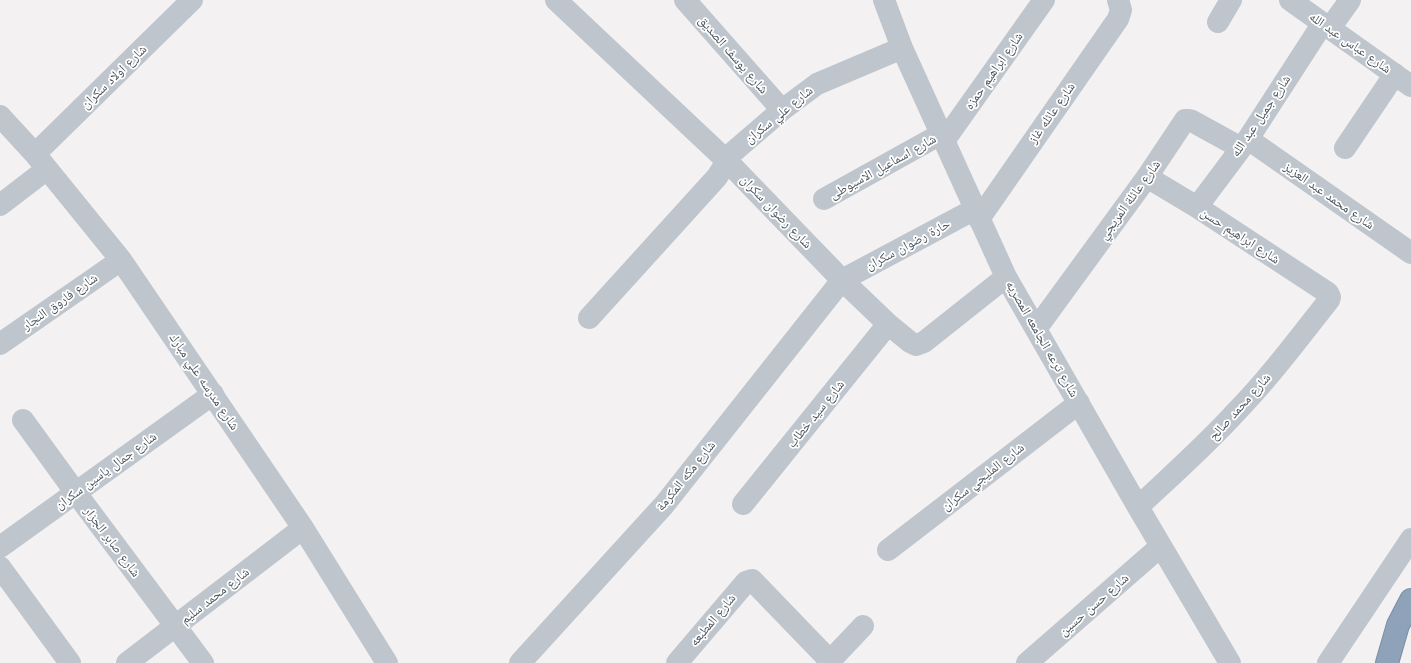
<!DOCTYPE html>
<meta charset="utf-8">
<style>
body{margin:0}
canvas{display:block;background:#f3f1f1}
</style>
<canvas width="1411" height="663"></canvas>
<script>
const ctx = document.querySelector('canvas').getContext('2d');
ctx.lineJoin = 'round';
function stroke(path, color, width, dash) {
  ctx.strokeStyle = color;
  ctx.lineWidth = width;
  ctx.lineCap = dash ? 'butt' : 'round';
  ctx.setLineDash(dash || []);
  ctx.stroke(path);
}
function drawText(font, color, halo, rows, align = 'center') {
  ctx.font = font + ' "Work Sans","Noto Naskh Arabic",sans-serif';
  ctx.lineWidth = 3.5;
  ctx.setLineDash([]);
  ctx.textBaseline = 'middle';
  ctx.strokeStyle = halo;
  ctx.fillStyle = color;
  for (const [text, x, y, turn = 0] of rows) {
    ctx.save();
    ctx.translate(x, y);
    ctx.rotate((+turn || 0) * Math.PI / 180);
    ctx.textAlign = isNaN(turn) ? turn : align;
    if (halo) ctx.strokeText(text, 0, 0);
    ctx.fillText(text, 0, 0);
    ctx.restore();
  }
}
const highway = new Path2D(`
 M1387,663L1398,625L1411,600`);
stroke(highway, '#7a8da5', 24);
stroke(new Path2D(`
 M556,0L727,161L842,280L888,324L910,342L916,345L924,342L1006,277
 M685,0L782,110
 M884,0L902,48L1006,277L1138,507L1230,663
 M1290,0L1411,86
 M1218,22L1231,0
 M1330,28L1350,0
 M0,116L35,154L121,260L303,528L387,663
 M1248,139L1411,253
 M944,141L1044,0
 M1345,148L1395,74
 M35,154L192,0
 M824,199L941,134
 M0,205L47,169
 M1197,207L1248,139L1323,23
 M979,219L1118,19L1121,10L1118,0
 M589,318L717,177L732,153L782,110L817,84L902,48
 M1036,329L1147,177L1185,120H1189L1192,121L1241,148
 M0,344L121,260
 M23,420L76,493L203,663
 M743,504L888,324
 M1138,507C1171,476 1205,446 1236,412C1270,377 1299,338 1329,300L1330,297L1328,293L1197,207L1147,177
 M0,547L213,394
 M888,550L1079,403
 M0,567L70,663
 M127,663L303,528
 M520,663L664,505L842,280L975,209
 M677,663L746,582L752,580L832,663
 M828,663L863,626
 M1027,663L1161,546
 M1328,663L1411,539`), '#bec5cc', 22);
stroke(highway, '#8ea2ba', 22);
drawText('13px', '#4b535c', '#fff', [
 ["شارع عباس عبد الله",1350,43,35],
 ["شارع يوسف الصديق",733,55,49],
 ["شارع ابراهيم حمزه",994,71,-55],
 ["شارع اولاد سكران",114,77,-44],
 ["شارع عائله غاز",1052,113,-55],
 ["شارع علي سكران",779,115,-39],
 ["شارع جميل عبد الله",1261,116,-56],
 ["شارع اسماعيل الاسيوطى",883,167,-29],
 ["شارع محمد عبد العزيز",1329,196,35],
 ["شارع عائلة المريجي",1130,200,-54],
 ["شارع رضوان سكران",776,212,46],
 ["شارع ابراهيم حسن",1240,236,33],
 ["حارة رضوان سكران",908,245,-28],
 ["شارع فاروق النجار",60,302,-35],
 ["شارع ترعه الجامعه المصريه",1042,339,60],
 ["شارع مدرسه علي مبارك",204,382,56],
 ["شارع محمد صالح",1240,407,-48],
 ["شارع سيد خطاب",816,414,-51],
 ["شارع جمال ياسين سكران",106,471,-36],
 ["شارع مكه المكرمة",686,476,-51],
 ["شارع المليجي سكران",983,477,-38],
 ["شارع صابر الجزار",112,542,53],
 ["شارع محمد سليم",215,596,-38],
 ["شارع حسن حسين",1094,605,-41],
 ["شارع المطبعه",713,620,-50]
]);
</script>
